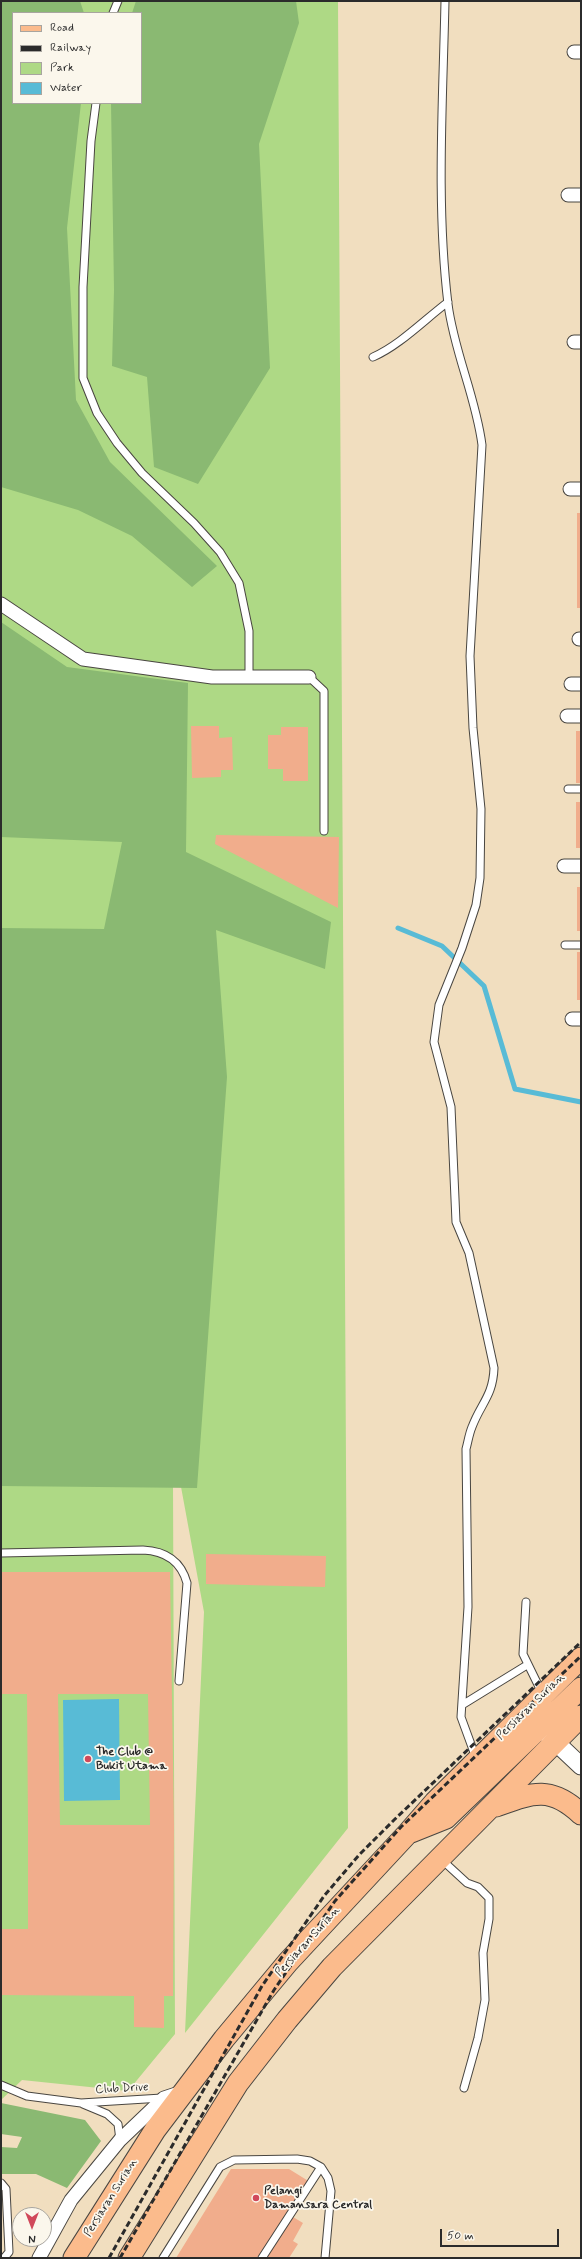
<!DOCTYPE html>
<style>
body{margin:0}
#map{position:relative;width:582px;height:2259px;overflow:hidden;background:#f1debf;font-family:Mynerve,sans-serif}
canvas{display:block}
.frame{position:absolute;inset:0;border:2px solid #2b2b2b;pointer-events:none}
.legend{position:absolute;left:12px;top:12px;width:130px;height:92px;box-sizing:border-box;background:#fbf7ec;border:1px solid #a8a59f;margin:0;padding:5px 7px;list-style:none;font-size:12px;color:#2b2b2b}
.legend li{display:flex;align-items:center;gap:8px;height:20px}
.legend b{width:20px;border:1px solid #a8a59f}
.north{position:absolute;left:12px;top:2207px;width:40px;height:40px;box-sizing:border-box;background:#fbf7ec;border:1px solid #a8a59f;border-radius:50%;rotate:180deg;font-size:11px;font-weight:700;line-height:16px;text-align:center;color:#2b2b2b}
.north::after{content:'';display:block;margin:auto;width:14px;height:18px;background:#d1495b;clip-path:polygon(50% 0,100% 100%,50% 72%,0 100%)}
.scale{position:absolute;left:440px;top:2229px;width:119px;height:18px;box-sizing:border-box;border:2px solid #2b2b2b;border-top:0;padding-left:5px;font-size:12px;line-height:14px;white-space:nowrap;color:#2b2b2b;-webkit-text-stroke:3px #fbf7ec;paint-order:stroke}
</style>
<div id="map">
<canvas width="582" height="2259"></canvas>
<div class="frame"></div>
<ul class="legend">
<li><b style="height:5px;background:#fbbb8c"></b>Road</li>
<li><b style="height:5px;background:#2b2b2b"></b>Railway</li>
<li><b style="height:11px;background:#aed985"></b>Park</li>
<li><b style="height:11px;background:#58bbd6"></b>Water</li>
</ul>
<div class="north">N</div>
<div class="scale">50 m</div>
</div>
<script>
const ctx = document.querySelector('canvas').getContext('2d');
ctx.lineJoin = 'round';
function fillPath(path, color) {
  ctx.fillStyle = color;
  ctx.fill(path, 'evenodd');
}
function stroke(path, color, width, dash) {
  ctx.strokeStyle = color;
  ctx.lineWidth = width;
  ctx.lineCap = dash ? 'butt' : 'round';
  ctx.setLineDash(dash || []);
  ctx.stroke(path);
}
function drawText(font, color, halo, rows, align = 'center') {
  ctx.font = font + ' Mynerve,sans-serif';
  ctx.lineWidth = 3.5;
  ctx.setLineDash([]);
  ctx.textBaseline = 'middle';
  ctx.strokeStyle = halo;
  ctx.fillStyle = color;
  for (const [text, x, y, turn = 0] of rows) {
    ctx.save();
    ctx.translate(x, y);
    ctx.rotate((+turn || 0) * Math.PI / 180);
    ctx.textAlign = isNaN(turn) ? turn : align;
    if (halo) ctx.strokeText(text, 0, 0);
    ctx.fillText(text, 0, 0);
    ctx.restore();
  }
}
fillPath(new Path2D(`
 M1,1H338L348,1828L185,2033L204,1612L177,1465L1,1472ZM13,13H141V103H13Z
 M173,1484L175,2034L128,2091L22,2080L1,2100V1485Z`), '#aed985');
fillPath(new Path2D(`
 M1,1H80L84,13H13V103H81L67,228L76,400L110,462L217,566L192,587L132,536L78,510L1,487Z
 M136,1H296L299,23L259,144L270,368L198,484L154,467L147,377L112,366L114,290L111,103H141V13H132Z
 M1,622L67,667L188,683L186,852L331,922L325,969L216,930L227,1077L197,1488L1,1486V928L104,929L122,842L1,837Z
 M1,2103L85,2120L101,2141L67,2188L36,2174H1V2147L17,2148L22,2137L1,2134Z`), '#8ab972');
fillPath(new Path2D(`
 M119,1699L120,1800L64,1801L63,1700Z`), '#58bbd6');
stroke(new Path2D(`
 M398,928L442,946L484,986L515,1089L581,1102`), '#58bbd6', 5);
fillPath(new Path2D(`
 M577,513H581V608H577Z
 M191,726H219V738L232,737L233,770H221V777L192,778Z
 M281,727H308V781H283V769H268V735H281Z
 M576,731H581V783H576Z
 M576,802H581V848H576Z
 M216,835L339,837L338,908L215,844Z
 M577,887H581V931H577Z
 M577,952H581V1000H577Z
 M206,1554L326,1556L325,1587L206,1584Z
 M1,1572H170L174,1826L173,1996H164V2028L134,2027V1996L1,1995V1929H28V1824L27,1694H1ZM58,1694H148L150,1825H60Z
 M231,2169H289L310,2182L288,2214L303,2223L293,2241L298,2244L289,2258H176Z`), '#f1ad8c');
const service = new Path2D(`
 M445,1C443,101 436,204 448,304C454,352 476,397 482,445L470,656L473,728L481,809L480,878L476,905L462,948L439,1005L434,1042L451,1107L456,1222L469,1253L494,1368C493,1396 481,1403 472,1427C469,1434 468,1442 466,1449L468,1607L461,1717L476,1758
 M113,13L118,1
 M96,103L91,141L83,287V378L97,413L117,443L142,473L194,523L220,552L239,583L249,631V678
 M373,357C400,345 424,320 448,302
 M309,677L324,691V831
 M568,789H581
 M565,945H581
 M1,1553L143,1550C165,1551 181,1561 187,1583L179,1681
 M526,1602L523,1654L542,1693
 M462,1705L527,1665
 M442,1860L467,1883L478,1887L489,1898V1919L483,1953L485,2000L478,2038L464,2088
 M1,2085L27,2096L81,2103L162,2098
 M83,2104L107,2114L118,2124L120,2140
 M1,2183L6,2189L9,2252L4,2258
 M163,2258L220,2167L234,2160L297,2159L310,2161L321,2167L328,2178L331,2191L325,2258
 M262,2258L321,2167`);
const minor = new Path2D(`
 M574,52H581
 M568,195H581
 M574,342H581
 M570,489H581
 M1,604L83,659L212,677H309
 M579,639H581
 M571,684H581
 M567,716H581
 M564,866H581
 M572,1019H581
 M39,2258L71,2200L120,2140L164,2098L182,2092`);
const tertiary = new Path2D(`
 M547,1734L581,1766`);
const primary = new Path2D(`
 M496,1806C532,1793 550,1785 581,1814
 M411,1832L446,1818L581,1688
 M74,2258L155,2130L224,2039L288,1962L408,1833L435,1802L581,1658
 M129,2258L238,2083L287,2020L332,1967L581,1716`);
stroke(service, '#494641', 9);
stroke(minor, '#494641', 15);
stroke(tertiary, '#494641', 19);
stroke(primary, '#494641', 23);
stroke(service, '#fff', 7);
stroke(minor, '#fff', 13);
stroke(tertiary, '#fff', 17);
stroke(primary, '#fbbb8c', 21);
stroke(new Path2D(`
 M109,2258L262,1986L324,1896L359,1855L394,1820L581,1642
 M120,2258L274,1990L335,1901L401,1827L581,1656`), '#2b2b2b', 3, [6, 3]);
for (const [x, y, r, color] of [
 [88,1759,4,"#d1495b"],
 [256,2198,4,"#d1495b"]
]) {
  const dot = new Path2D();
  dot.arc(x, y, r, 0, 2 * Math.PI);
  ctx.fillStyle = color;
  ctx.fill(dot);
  stroke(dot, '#fbf7ec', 1.5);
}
drawText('12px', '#2b2b2b', '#fbf7ec', [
 ["Persiaran Surian",531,1707,-44],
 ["Persiaran Surian",308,1942,-48],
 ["Club Drive",122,2089,-3],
 ["Persiaran Surian",111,2198,-58]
]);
drawText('bold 12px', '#2b2b2b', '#fbf7ec', [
 ["The Club @",96,1752],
 ["Bukit Utama",96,1766],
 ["Pelangi",264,2191],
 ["Damansara Central",264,2205]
], 'left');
</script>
